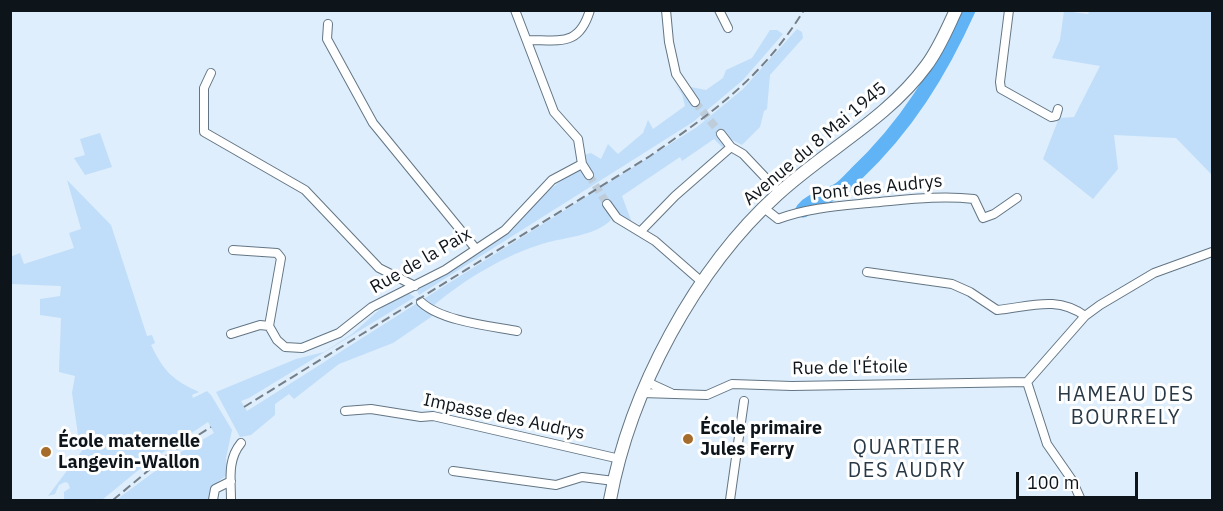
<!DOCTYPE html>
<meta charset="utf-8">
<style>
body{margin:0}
#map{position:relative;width:1223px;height:511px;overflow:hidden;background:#deeefc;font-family:"IBM Plex Sans",sans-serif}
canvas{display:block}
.frame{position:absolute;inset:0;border:12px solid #0d141a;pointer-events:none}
.scale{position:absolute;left:1016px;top:472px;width:122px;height:27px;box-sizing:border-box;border:3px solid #0d141a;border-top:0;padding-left:8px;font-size:18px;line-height:21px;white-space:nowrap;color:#0d141a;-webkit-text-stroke:4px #fff;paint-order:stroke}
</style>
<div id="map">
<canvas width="1223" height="511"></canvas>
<div class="frame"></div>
<div class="scale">100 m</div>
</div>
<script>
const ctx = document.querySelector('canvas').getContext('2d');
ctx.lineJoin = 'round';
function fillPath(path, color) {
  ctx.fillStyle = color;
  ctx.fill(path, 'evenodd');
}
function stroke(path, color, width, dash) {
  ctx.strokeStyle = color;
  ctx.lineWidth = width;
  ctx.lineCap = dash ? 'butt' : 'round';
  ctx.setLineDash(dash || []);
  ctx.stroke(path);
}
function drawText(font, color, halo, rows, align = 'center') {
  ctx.font = font + ' "IBM Plex Sans",sans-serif';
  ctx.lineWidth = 6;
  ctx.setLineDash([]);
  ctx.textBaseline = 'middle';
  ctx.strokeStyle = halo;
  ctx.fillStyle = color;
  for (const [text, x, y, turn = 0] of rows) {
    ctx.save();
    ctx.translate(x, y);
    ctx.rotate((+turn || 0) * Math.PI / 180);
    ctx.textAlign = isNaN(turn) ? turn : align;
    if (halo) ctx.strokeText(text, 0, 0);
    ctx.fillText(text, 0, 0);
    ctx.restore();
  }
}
fillPath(new Path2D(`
 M1090,10L1212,11V175L1176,138L1114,135L1118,169L1093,199L1043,159L1059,118L1074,117L1100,66L1052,58L1060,40L1064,11L1088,14Z
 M797,29L802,32L803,38L770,75L767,109L764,111L760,127L742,145L728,138L723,148L714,139L682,161L680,157L622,196L632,223L608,210L611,220C595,236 566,237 545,243C505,255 465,279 433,306L422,300L697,127L743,89Z
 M770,30H777L783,34L743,80L693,122L419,295L417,290C449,272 483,254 510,229C534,208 550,183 580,170L591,174L584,155L591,153L601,159L608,144L618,154L643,133L648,120L653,129L685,106L682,94L675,85L691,101V87L706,90L723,78L726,70L752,58Z
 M100,133L112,167L85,175L74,158L85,155L80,139Z
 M67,180L111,225L147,336L152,335L155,343L151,345C164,372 173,380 199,392L192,395L193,398L207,391L211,395L232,430L226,458L227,475L215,484L210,500H116L181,452L214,433L208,422L147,463L102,500H64V492L70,488L68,483L65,482L59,485L55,494L48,496L93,436L78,435L72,393L75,376L59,372L61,318L40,315V299L60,296L61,286L11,284L10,257L20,253L24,264L74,248L69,233L81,229Z
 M408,293L415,297L249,398L241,401L247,411L419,302L423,311L434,315L393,343L339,364L294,399L289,394L275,404V415L251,435L240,437L216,392L296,359L324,352L352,334L387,303Z`), '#c0def9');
stroke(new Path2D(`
 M803,210C812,199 827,197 839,190C845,186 851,179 856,174C906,127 940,72 968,10`), '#60b3f5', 15);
stroke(new Path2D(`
 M695,102L721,134
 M589,175L607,204`), '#bfcdda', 8, [8, 4]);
const street = new Path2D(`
 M515,10L554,112L578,139L582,164L589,175
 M666,10L669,42L676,74L695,102
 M719,10L728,28
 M1009,10L1000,82L1001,89L1051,117L1056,116L1058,109
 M328,24L327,39L373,123L476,249
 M528,40C560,40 579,47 590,10
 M211,73L204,88V132L305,190L379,268L415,286
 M721,134L731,147L743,154L779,192
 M607,204L617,218L655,241L703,283
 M764,208L778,219C807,208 838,206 869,203C905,200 938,195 974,199L983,218L994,214L1017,198
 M641,231L675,196L731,147
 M233,250L277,253L281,258L269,326L277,340L285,347L302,348L339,333L372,307L445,270L505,230L552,180L582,164
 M867,272L952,284L970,292L997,310C1029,307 1057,295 1085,316
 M421,302C441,321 490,326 517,331
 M231,334L260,325L269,326
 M647,382L671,393
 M642,393L707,395L732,384L792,386L1027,382
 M345,411L371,409L421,417L433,416L620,459
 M453,471L556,485L582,477L614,481
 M213,500L215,489L231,481
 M231,500C231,480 227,460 241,443
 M730,500L744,401
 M1081,500L1072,480L1047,444L1027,382L1085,316L1100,305L1154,273L1212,252`);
const secondary = new Path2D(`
 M610,500C630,391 695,269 778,194C826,150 887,119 926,66C939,49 947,29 956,10`);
stroke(street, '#637584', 10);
stroke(secondary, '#637584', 14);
stroke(street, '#fff', 8);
stroke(secondary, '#fff', 12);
stroke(new Path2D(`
 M244,407L650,156C713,112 762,78 804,10
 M113,500L167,455L211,427`), '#747f89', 2, [9, 4.5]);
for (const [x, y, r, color] of [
 [688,439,6,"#a66c2c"],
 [46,452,6,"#a66c2c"]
]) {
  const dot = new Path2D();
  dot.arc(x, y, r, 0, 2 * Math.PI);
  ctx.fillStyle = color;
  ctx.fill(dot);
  stroke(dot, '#fff', 2);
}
drawText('18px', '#0d141a', '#fff', [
 ["Avenue du 8 Mai 1945",815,144,-40],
 ["Pont des Audrys",877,188,-6],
 ["Rue de la Paix",421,261,-30],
 ["Rue de l'Étoile",850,368,-1],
 ["Impasse des Audrys",504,417,12]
]);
drawText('bold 18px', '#0d141a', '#fff', [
 ["École primaire",700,429],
 ["Jules Ferry",700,450],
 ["École maternelle",58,442],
 ["Langevin-Wallon",58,463]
], 'left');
ctx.letterSpacing = '1.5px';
drawText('20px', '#283845', '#fff', [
 ["HAMEAU DES",1126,395],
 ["BOURRELY",1126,418],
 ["QUARTIER",907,448],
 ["DES AUDRY",907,471]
]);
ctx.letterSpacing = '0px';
</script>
